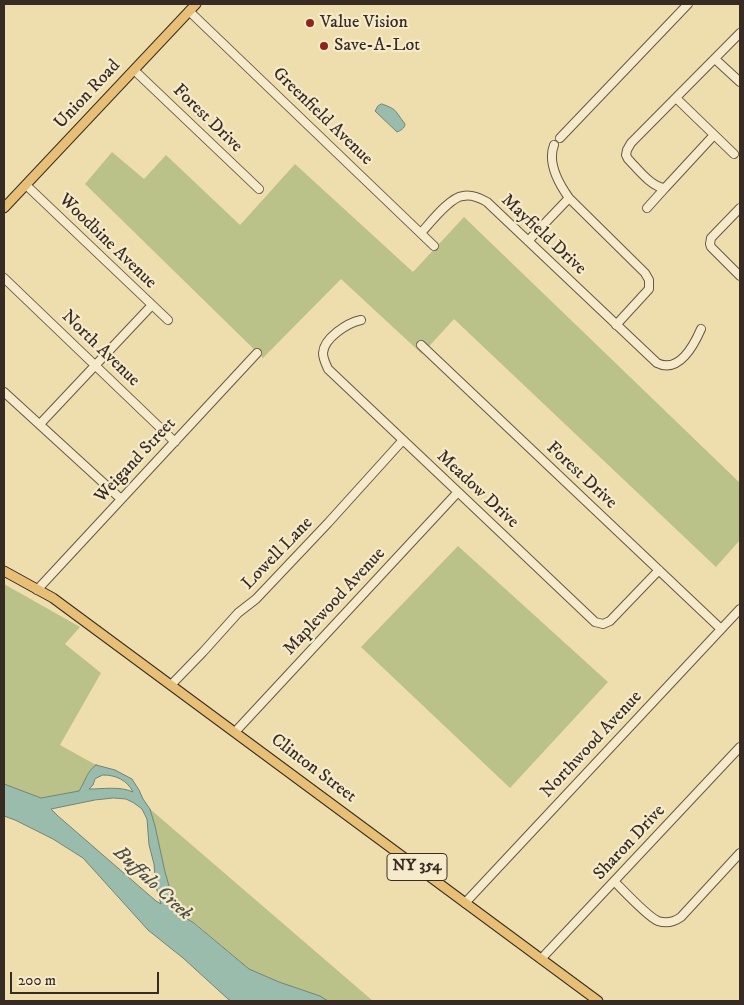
<!DOCTYPE html>
<style>
body{margin:0}
#map{position:relative;width:744px;height:1005px;overflow:hidden;background:#efdead;font-family:"IM FELL DW Pica",serif}
canvas{display:block}
.frame{position:absolute;inset:0;border:5px solid #372c24;pointer-events:none}
.scale{position:absolute;left:10px;top:972px;width:149px;height:22px;box-sizing:border-box;border:2px solid #372c24;border-top:0;padding-left:6px;font-size:15px;line-height:18px;white-space:nowrap;color:#372c24;-webkit-text-stroke:4px #f5eaca;paint-order:stroke}
</style>
<div id="map">
<canvas width="744" height="1005"></canvas>
<div class="frame"></div>
<div class="scale">200 m</div>
</div>
<script>
const ctx = document.querySelector('canvas').getContext('2d');
ctx.lineJoin = 'round';
function fillPath(path, color) {
  ctx.fillStyle = color;
  ctx.fill(path, 'evenodd');
}
function stroke(path, color, width, dash) {
  ctx.strokeStyle = color;
  ctx.lineWidth = width;
  ctx.lineCap = dash ? 'butt' : 'round';
  ctx.setLineDash(dash || []);
  ctx.stroke(path);
}
function drawText(font, color, halo, rows, align = 'center') {
  ctx.font = font + ' "IM FELL DW Pica",serif';
  ctx.lineWidth = 4.5;
  ctx.setLineDash([]);
  ctx.textBaseline = 'middle';
  ctx.strokeStyle = halo;
  ctx.fillStyle = color;
  for (const [text, x, y, turn = 0] of rows) {
    ctx.save();
    ctx.translate(x, y);
    ctx.rotate((+turn || 0) * Math.PI / 180);
    ctx.textAlign = isNaN(turn) ? turn : align;
    if (halo) ctx.strokeText(text, 0, 0);
    ctx.fillText(text, 0, 0);
    ctx.restore();
  }
}
fillPath(new Path2D(`
 M112,152L144,179L166,155L240,225L295,164L413,272L464,217L740,483V540L716,567L454,319L422,354L341,279L263,358L85,184Z
 M458,546L608,682L510,788L361,647Z
 M4,584L80,627L65,644L101,673L60,745L96,765C87,771 85,782 79,791L41,798L4,784Z
 M150,809L373,1001H328L320,996L279,982L249,969L195,923L184,917L176,906L172,897L165,872L155,826Z`), '#bac189');
const water = new Path2D(`
 M382,104C387,106 394,108 397,113C400,117 402,120 405,124C405,128 400,131 397,132L375,111L378,106Z
 M96,765L115,770L132,779L139,790L143,799L150,809L155,826L165,872L172,896L176,906L184,917L194,923L249,969L279,982L320,996L328,1001H231L228,999L183,958L148,930L83,858L53,839L15,820L4,816V784L41,798L79,791C85,782 87,771 96,765ZM103,775C116,775 127,780 133,792C120,786 103,789 89,789L93,785L95,779ZM114,798L126,799L134,803L142,809L147,819L149,845L154,864L156,887L161,904L156,901L58,816L51,809L95,800Z`);
fillPath(water, '#9abcad');
stroke(water, '#728276', 1);
const minor = new Path2D(`
 M189,11L434,246
 M715,59L740,82
 M134,70L259,189
 M676,98L734,154
 M714,135L665,188C652,188 637,168 628,159L626,155L627,150L631,143L740,33
 M560,138L688,4
 M554,145C547,163 559,184 569,198L645,273L649,280V289L616,325
 M26,185L168,320
 M647,208L665,188
 M740,208L711,238L710,244L711,247L740,276
 M421,233C430,223 450,197 463,196C472,194 480,198 487,202L657,363C679,374 694,345 701,329
 M528,241L569,198
 M4,278L175,442
 M361,320C347,323 324,338 323,353C323,359 326,364 328,369L458,492L595,622L603,624L610,621L659,570
 M421,345L721,629
 M4,392L121,499
 M40,424L152,305
 M37,590L257,353
 M171,685L203,652L238,613L256,599L328,523L403,440
 M235,732L458,492
 M614,881C623,890 648,917 658,921C667,924 674,922 681,917L740,853
 M465,903L740,609
 M541,959L740,747`);
const major = new Path2D(`
 M4,208L196,4
 M4,571L53,598L598,1001`);
stroke(minor, '#655846', 10);
stroke(major, '#372c24', 11);
stroke(minor, '#f5eaca', 8);
stroke(major, '#e8bf76', 9);
for (const [x, y, r, color] of [
 [310,23,5,"#8f2418"],
 [324,46,5,"#8f2418"]
]) {
  const dot = new Path2D();
  dot.arc(x, y, r, 0, 2 * Math.PI);
  ctx.fillStyle = color;
  ctx.fill(dot);
  stroke(dot, '#f5eaca', 2);
}
for (const [x, y, w] of [
 [417,867,60]
]) {
  const box = new Path2D();
  box.roundRect(x - w / 2, y - 13.5, w, 27, 4);
  ctx.fillStyle = '#f5eaca';
  ctx.fill(box);
  stroke(box, '#372c24', 1);
}
drawText('bold 16px', '#372c24', null, [
 ["NY 354",417,867]
]);
drawText('18px', '#372c24', '#f5eaca', [
 ["Value Vision",320,23],
 ["Save-A-Lot",334,46]
], 'left');
drawText('18px', '#372c24', '#f5eaca', [
 ["Union Road",88,95,-47],
 ["Greenfield Avenue",322,117,44],
 ["Forest Drive",207,119,44],
 ["Mayfield Drive",543,235,43],
 ["Woodbine Avenue",107,242,44],
 ["North Avenue",100,349,44],
 ["Weigand Street",136,461,-47],
 ["Forest Drive",581,476,43],
 ["Meadow Drive",477,490,43],
 ["Lowell Lane",278,554,-46],
 ["Maplewood Avenue",335,602,-47],
 ["Northwood Avenue",592,745,-47],
 ["Clinton Street",313,769,37],
 ["Sharon Drive",630,843,-47]
]);
drawText('italic 19px', '#505046', '#f5eaca', [
 ["Buffalo Creek",152,884,43]
]);
</script>
